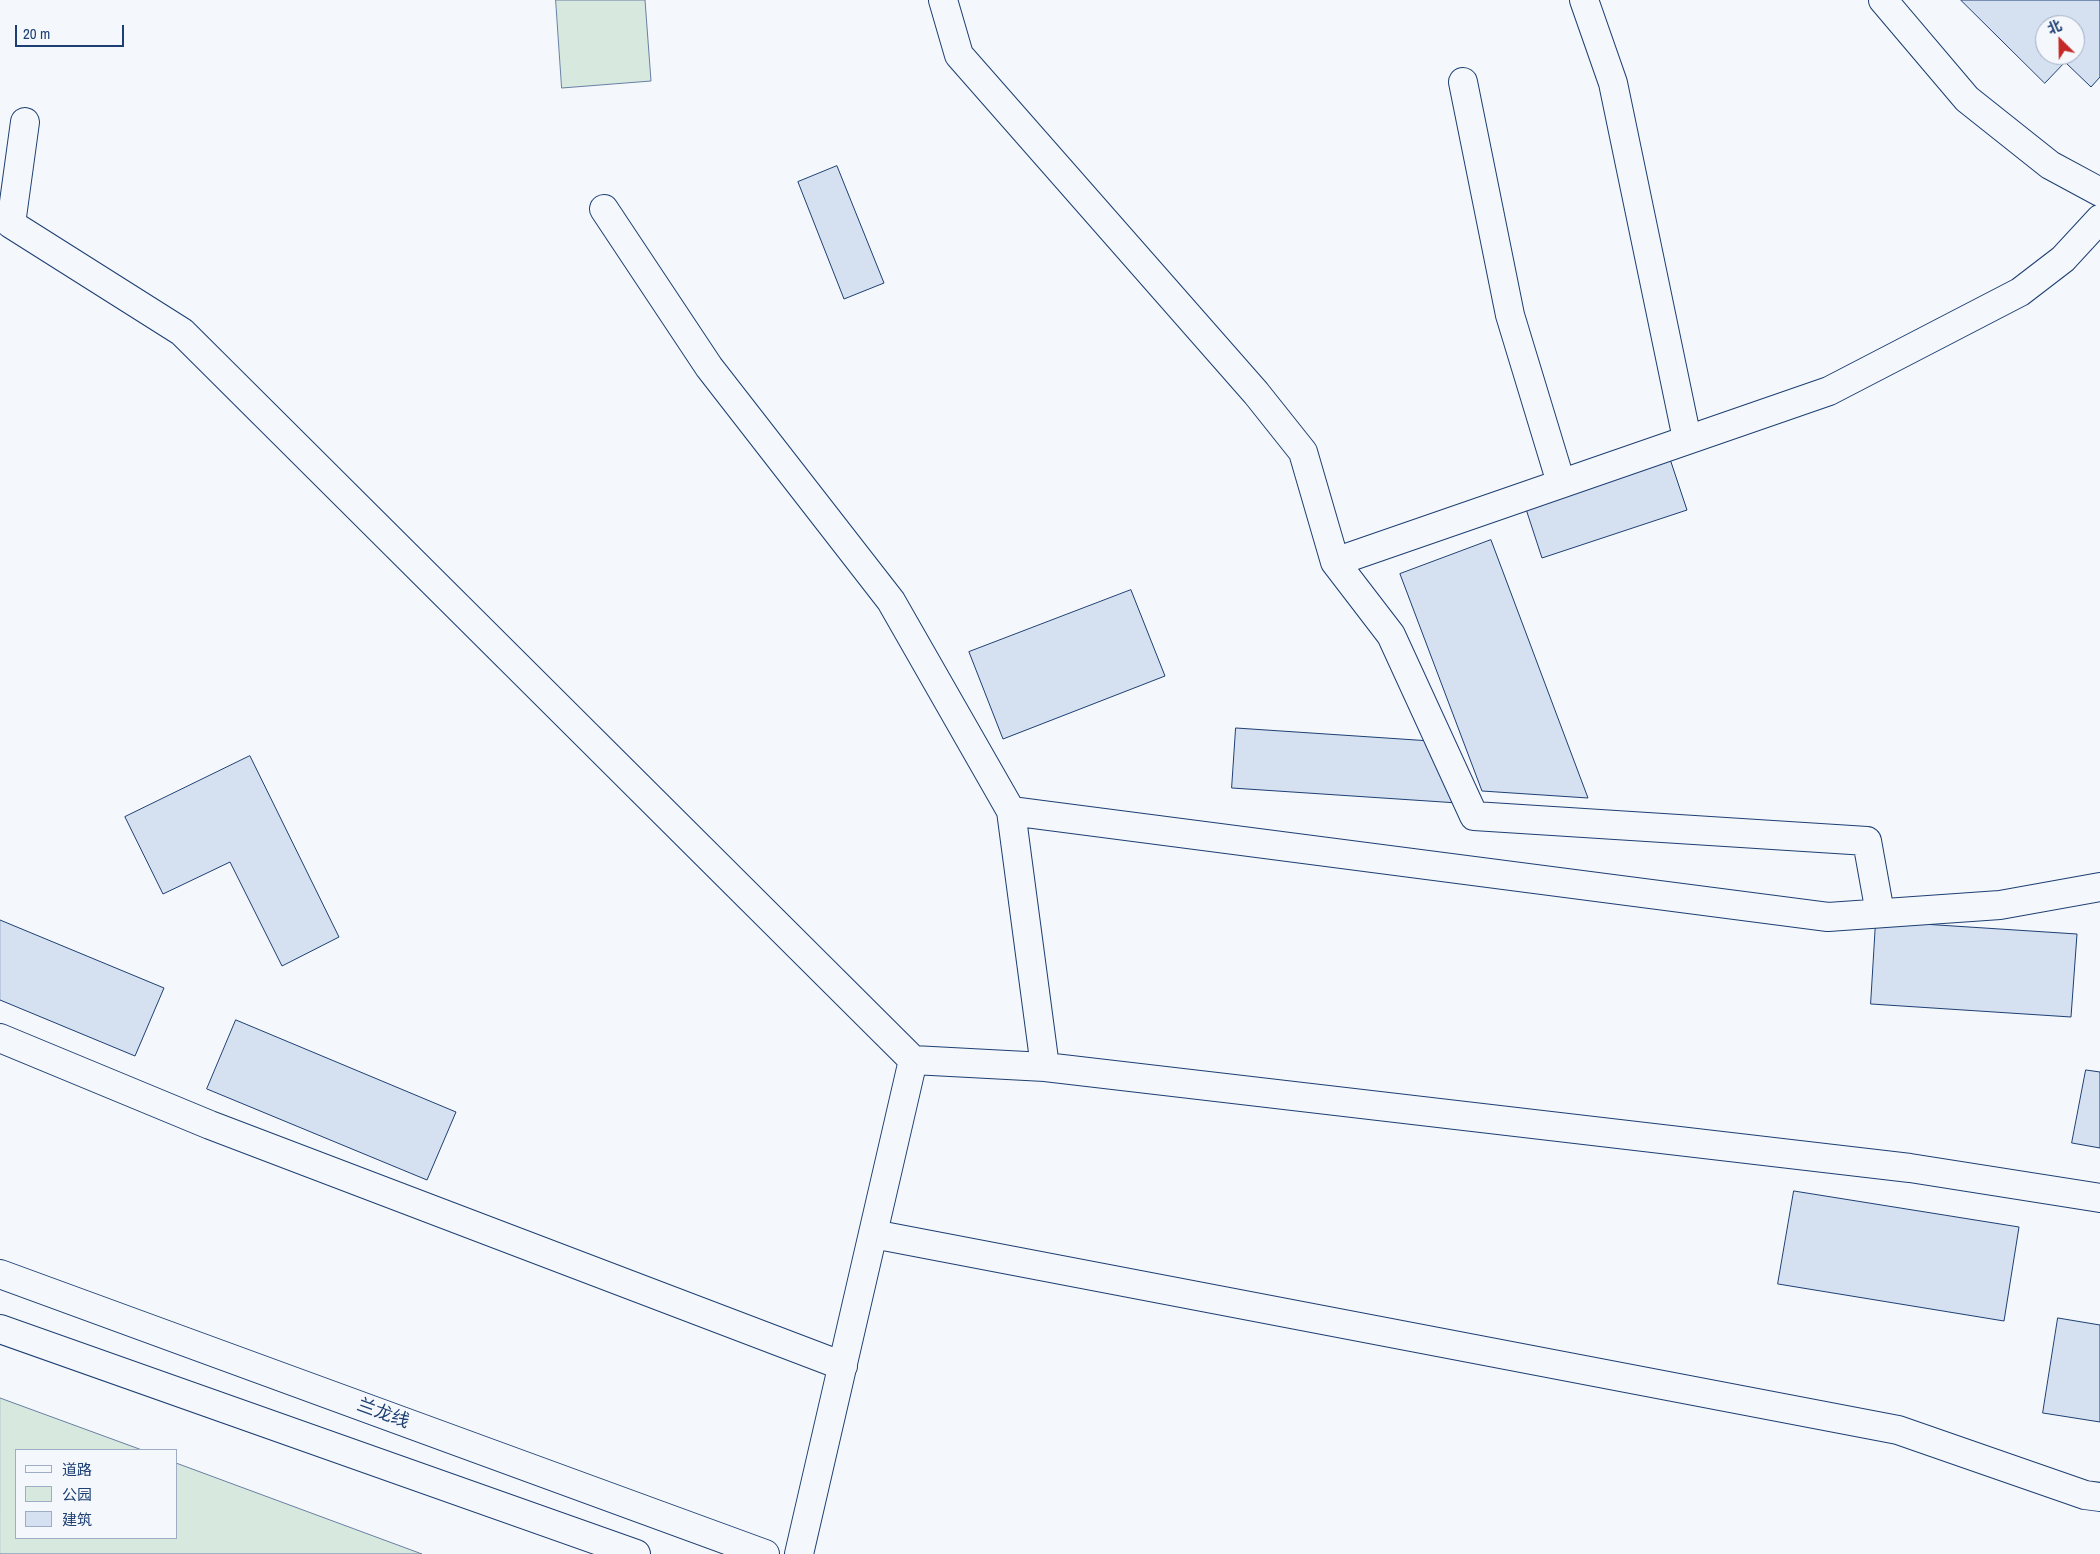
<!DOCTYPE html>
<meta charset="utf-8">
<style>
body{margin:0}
#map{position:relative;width:2100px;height:1554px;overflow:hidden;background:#f4f7fb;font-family:"Archivo Narrow","Noto Sans SC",sans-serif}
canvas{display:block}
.legend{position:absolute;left:15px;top:1449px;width:162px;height:90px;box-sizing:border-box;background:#f4f7fb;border:1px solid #9eadc5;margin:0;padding:6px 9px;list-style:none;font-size:15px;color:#1d3f73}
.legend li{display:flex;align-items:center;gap:10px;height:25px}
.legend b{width:25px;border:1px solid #9eadc5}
.north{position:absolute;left:2035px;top:15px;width:50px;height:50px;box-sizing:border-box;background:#f4f7fb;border:1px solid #9eadc5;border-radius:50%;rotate:337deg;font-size:14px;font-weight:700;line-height:20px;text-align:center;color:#1d3f73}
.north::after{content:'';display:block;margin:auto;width:18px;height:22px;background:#c62828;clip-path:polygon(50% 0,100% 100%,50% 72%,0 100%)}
.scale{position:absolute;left:15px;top:25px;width:109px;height:22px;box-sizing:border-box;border:2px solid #1d3f73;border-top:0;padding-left:6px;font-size:15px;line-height:18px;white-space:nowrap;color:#1d3f73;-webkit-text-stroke:4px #f4f7fb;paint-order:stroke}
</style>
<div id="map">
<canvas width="2100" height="1554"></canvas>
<ul class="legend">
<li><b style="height:6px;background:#f4f7fb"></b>道路</li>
<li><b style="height:14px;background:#d7e8df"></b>公园</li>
<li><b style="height:14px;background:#d5e0f0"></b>建筑</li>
</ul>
<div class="north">北</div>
<div class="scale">20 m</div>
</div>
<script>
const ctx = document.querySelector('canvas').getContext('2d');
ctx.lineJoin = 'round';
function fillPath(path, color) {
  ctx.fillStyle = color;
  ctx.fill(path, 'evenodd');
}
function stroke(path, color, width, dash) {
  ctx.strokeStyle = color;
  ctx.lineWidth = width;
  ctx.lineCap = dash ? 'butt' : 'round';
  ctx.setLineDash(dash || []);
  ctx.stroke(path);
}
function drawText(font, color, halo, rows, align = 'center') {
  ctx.font = font + ' "Archivo Narrow","Noto Sans SC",sans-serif';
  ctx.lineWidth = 4;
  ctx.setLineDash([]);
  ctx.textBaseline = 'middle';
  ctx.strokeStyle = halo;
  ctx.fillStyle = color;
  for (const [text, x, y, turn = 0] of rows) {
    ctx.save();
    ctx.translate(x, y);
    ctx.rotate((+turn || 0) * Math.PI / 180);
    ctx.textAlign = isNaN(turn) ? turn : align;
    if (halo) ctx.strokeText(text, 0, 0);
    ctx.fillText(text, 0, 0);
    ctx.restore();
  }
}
const green = new Path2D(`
 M556,0H645L651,81L562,88Z
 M0,1398L142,1450H16V1538H176V1463L422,1554H0Z`);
fillPath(green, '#d7e8df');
stroke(green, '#687fa3', 1);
const building = new Path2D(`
 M1961,0H2100V77L2091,87L2065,62L2045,83ZM2045,25H2075V55H2045Z
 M837,166L884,283L844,299L798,182Z
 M1670,459L1687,510L1542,558L1525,506Z
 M1491,540L1588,798L1482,791L1400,574Z
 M1131,590L1165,676L1003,739L969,652Z
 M1236,728L1431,741L1458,803L1232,788Z
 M250,756L339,937L282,966L230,862L163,894L125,817Z
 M0,920L164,988L135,1056L0,1000Z
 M1876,921L2077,934L2071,1017L1871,1004Z
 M236,1020L456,1112L427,1180L207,1089Z
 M2086,1070L2100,1072V1148L2072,1143Z
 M1794,1191L2019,1227L2004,1321L1778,1284Z
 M2058,1318L2100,1325V1422L2043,1413Z`);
fillPath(building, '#d5e0f0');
stroke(building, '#1d3f73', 1);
const minor = new Path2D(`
 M943,0L959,55L1256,393L1303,452L1335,562L1391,635L1474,816L1867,841L1880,913
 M1584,0L1613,83L1687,439
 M1883,0L1967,99L2050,165L2100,192
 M1463,82L1510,315L1561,483
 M25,122L11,224L182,332L913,1060L1045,1067L1910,1168L2100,1198
 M604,209L709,367L891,601L1011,811L1045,1067
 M1335,562L1829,391L2020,292L2063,259L2100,219
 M1011,811L1828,917L2000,905L2100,887
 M0,1038L210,1125L843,1366
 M873,1234L1898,1430L2085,1495L2100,1497
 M799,1554L913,1060`);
const highway = new Path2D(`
 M0,1274L765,1554
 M0,1329L636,1554`);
stroke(minor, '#1d3f73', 30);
stroke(highway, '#1d3f73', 30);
stroke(minor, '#f4f7fb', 28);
stroke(highway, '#f4f7fb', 28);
drawText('18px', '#1d3f73', '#f4f7fb', [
 ["兰龙线",383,1414,20]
]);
</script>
